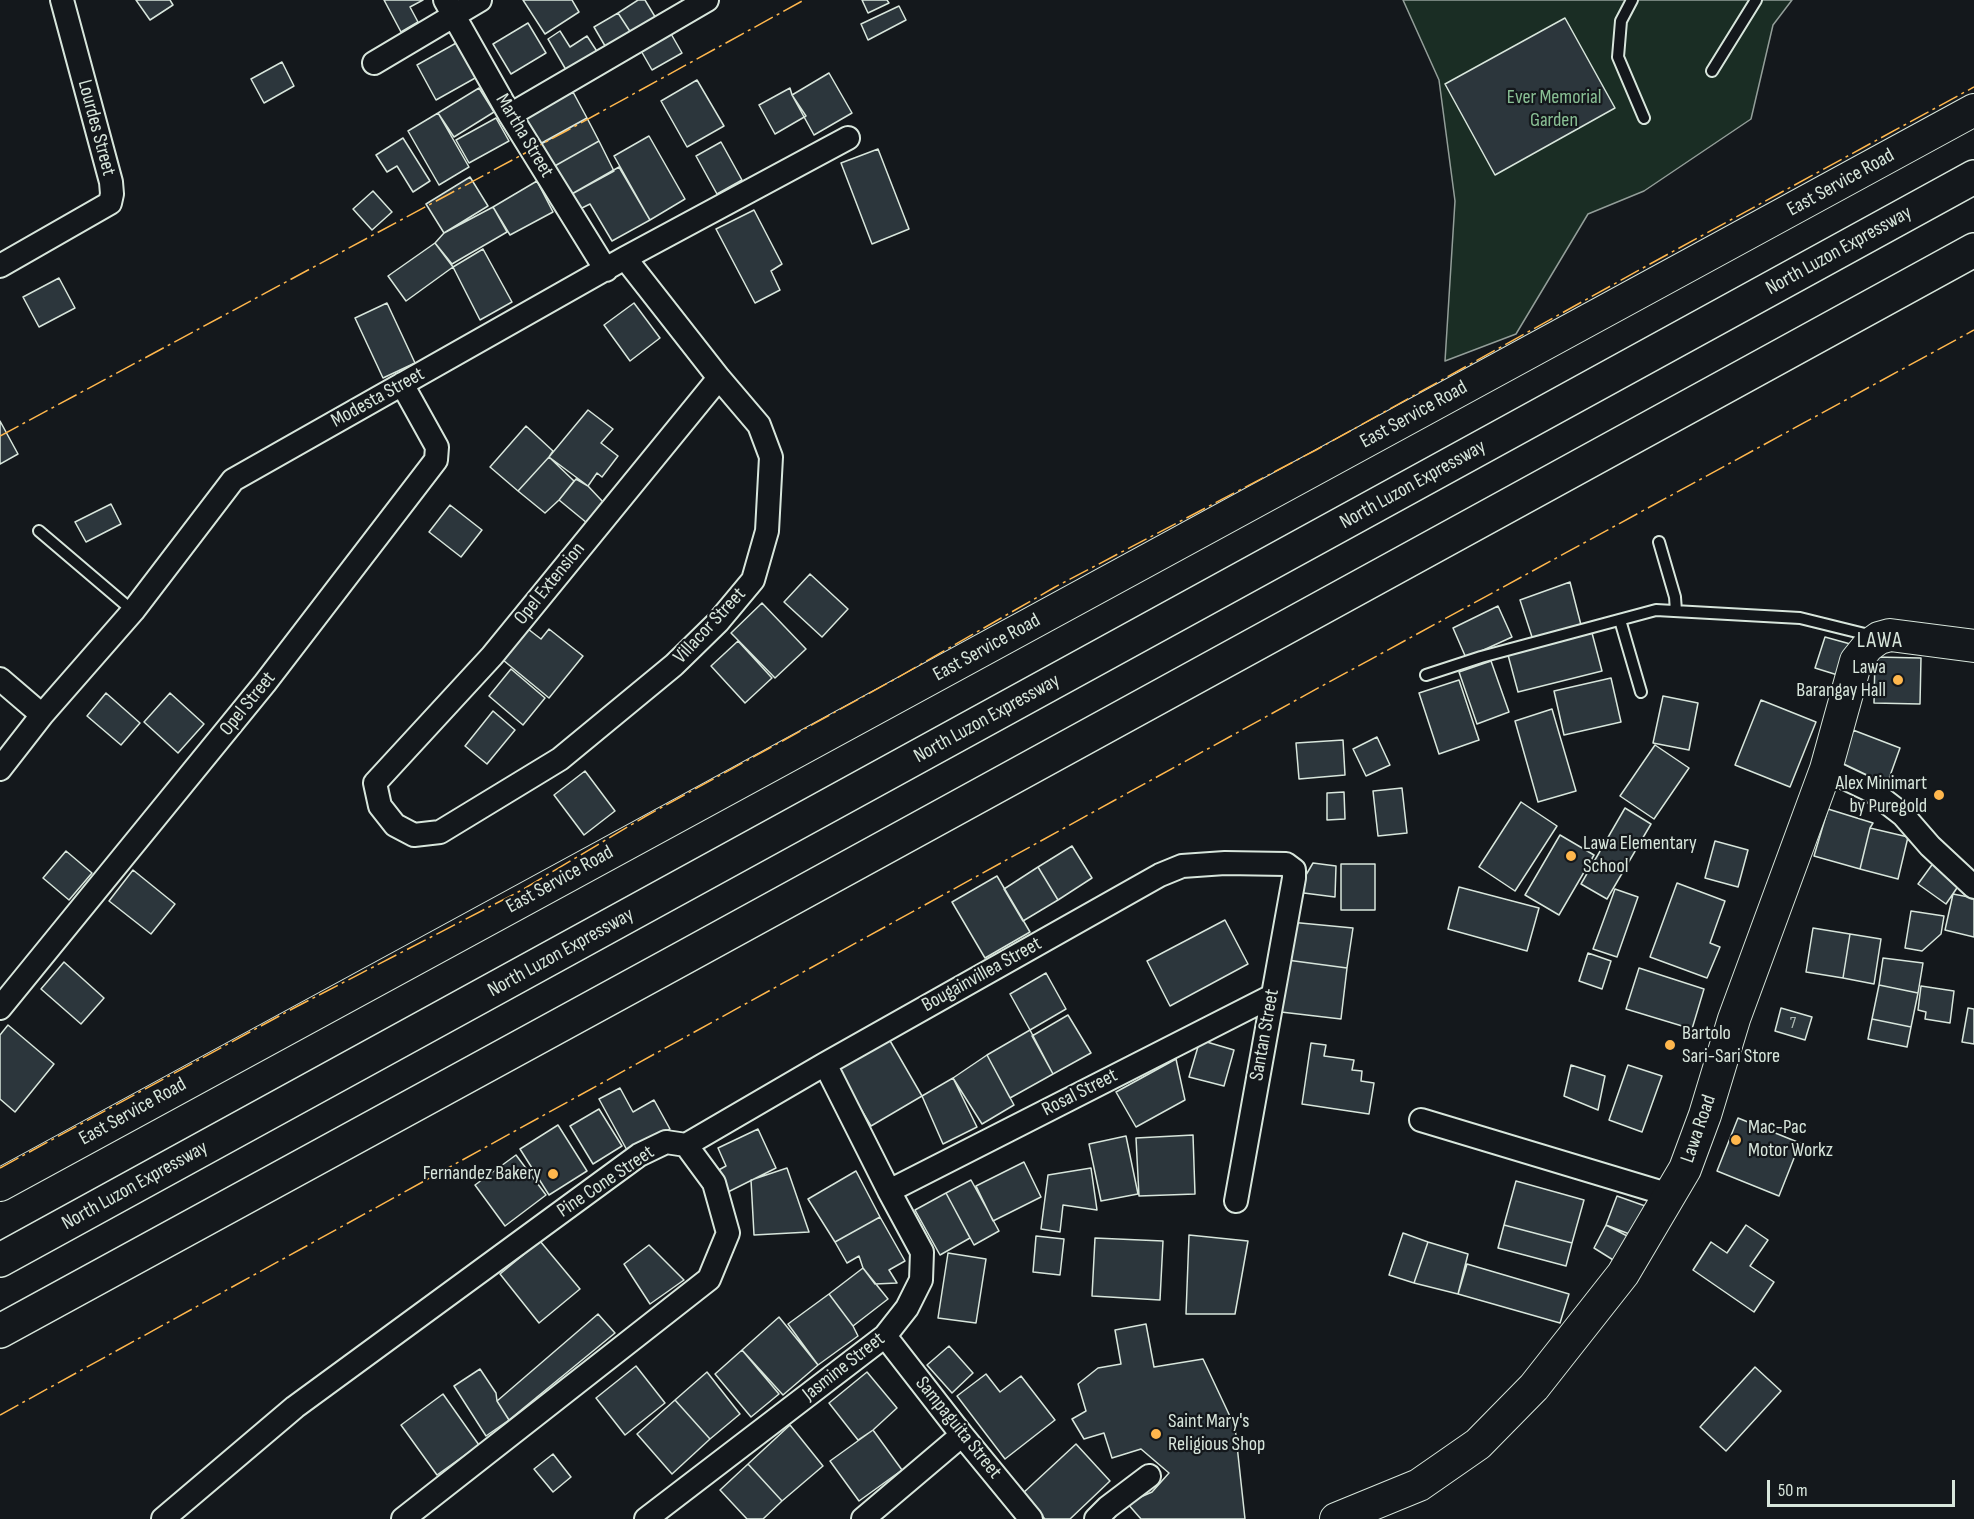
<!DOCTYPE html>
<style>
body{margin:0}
#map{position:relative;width:1974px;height:1519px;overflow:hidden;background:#14181c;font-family:"Sofia Sans Condensed",sans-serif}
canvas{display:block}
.scale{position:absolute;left:1767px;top:1480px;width:188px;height:27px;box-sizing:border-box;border:3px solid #d8e6dc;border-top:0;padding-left:8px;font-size:18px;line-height:21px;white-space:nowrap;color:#d8e6dc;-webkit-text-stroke:4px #14181c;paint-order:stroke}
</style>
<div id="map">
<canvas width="1974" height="1519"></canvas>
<div class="scale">50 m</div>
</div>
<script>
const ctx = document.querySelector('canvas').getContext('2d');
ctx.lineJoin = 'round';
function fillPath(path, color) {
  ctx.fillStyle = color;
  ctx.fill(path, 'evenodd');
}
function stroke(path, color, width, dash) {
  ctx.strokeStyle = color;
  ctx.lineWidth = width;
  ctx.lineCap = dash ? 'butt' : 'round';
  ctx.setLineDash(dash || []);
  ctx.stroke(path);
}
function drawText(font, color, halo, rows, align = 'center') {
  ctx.font = font + ' "Sofia Sans Condensed",sans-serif';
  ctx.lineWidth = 4.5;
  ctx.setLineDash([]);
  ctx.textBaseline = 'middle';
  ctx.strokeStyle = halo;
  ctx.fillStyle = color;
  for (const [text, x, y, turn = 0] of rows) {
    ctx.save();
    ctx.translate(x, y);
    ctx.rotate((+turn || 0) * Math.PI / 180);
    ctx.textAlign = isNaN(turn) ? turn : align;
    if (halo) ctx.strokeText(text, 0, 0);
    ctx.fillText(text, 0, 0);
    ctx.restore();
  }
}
const green = new Path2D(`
 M1403,0H1792L1773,25L1751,119L1644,191L1588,214L1516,334L1445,361L1455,201L1439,80Z`);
fillPath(green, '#1a2d24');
stroke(green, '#939e99', 1.5);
const building = new Path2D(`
 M136,0H170L173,5L150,20Z
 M384,0H423L410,7L418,22L401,32Z
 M523,0H572L579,12L545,34Z
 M638,0H645L657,20L633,36L618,13Z
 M862,0H887L889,3L868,13Z
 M899,6L906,20L868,40L861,24Z
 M618,13L633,36L608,51L594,27Z
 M1565,18L1615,108L1495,175L1445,84Z
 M528,23L546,53L511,74L493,44Z
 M560,31L570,47L587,36L600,56L569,75L548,39Z
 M670,32L682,53L652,70L640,49Z
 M458,42L477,77L436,100L417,65Z
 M282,62L294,86L264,103L251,79Z
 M829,73L852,113L814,135L792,95Z
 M697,80L724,126L687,147L661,101Z
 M479,88L494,112L454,137L438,113Z
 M790,88L792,95L806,116L775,134L759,105Z
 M573,92L587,118L538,145L524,119Z
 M438,113L469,167L439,185L408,131Z
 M496,118L509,141L469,163L456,140Z
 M587,118L599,141L553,167L541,144Z
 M649,136L685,199L650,220L614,156Z
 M403,138L430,181L413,192L397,166L387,172L376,155Z
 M599,141L614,171L570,195L553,167Z
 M721,142L742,180L717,194L696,156Z
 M878,149L909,229L872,244L841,163Z
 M619,167L650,220L612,241L590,204L578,210L570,195Z
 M470,177L488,206L444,233L426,204Z
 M537,181L553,212L510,235L493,207Z
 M373,191L392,212L372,230L353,209Z
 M493,207L507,232L452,264L435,243L444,233Z
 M754,210L782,264L771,271L780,290L755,303L716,229Z
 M435,243L453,267L406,301L388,276Z
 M483,249L512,302L480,320L453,267Z
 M59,278L75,308L39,327L23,297Z
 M387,303L415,363L383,378L355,318Z
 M634,303L660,338L630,361L604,325Z
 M588,410L613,429L601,443L618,456L602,477L597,473L588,486L549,457Z
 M0,421L18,454L0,464Z
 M526,426L553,451L549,457L518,491L490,467Z
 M549,457L574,481L559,500L545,513L518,491Z
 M576,479L588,486L604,503L587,523L559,500Z
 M111,504L121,524L86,542L75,522Z
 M450,505L482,530L461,557L429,532Z
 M810,574L848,609L822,637L784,602Z
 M1570,582L1581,625L1533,640L1520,600Z
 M762,603L806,649L775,678L731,633Z
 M1498,606L1512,637L1466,658L1453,628Z
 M528,629L541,639L549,629L583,656L549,698L503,660Z
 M1592,633L1602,671L1518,692L1508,655Z
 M1825,637L1854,645L1844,677L1815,668Z
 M738,641L772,678L745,703L711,666Z
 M1875,657L1921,658L1920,704L1874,703Z
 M1491,661L1509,712L1477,724L1459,672Z
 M511,669L545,698L523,725L489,696Z
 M1611,678L1621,722L1564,735L1554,691Z
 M1459,680L1479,740L1439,754L1419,693Z
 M106,693L140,723L121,745L87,716Z
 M170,693L204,724L178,753L144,722Z
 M1663,696L1698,703L1689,750L1653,743Z
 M1761,700L1816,722L1790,787L1735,765Z
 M1552,709L1576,791L1538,802L1515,721Z
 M493,711L515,730L487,764L465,746Z
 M1853,730L1900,748L1886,787L1839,769Z
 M1377,737L1390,765L1366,776L1353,749Z
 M1343,740L1345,775L1299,779L1296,743Z
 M1655,745L1689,768L1654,819L1620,796Z
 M585,771L615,811L584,835L554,795Z
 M1402,788L1407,833L1378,836L1373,791Z
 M1344,792L1345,819L1327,820V793Z
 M1521,802L1557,826L1515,891L1479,867Z
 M1625,808L1651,824L1607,899L1581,884Z
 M1828,809L1873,823L1870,828L1860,869L1814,856Z
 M1870,828L1908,837L1898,879L1860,869Z
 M1560,835L1594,855L1559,915L1525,895Z
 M1715,841L1748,850L1738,887L1705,878Z
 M1072,846L1092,878L1058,900L1038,867Z
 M66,851L92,873L69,900L43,878Z
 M1934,862L1961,882L1946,904L1918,884Z
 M1313,863L1336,866L1335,897L1296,892Z
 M1341,864H1375V910H1341Z
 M1038,867L1058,900L1023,921L1004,889Z
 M133,870L175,904L151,934L109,901Z
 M997,876L1030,932L985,958L952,902Z
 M1677,883L1725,901L1710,943L1720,947L1707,978L1650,957Z
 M1459,887L1539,908L1527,951L1448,929Z
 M1615,889L1638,897L1617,957L1593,949Z
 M1953,894L1974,898V937L1945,930Z
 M1911,911L1944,916L1941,934L1922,951L1905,948Z
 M1225,920L1248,964L1170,1006L1147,961Z
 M1290,922L1353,928L1347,968L1287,960Z
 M1813,928L1850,934L1843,978L1806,972Z
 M1850,934L1881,939L1874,984L1843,978Z
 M1588,953L1611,961L1602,989L1579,981Z
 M1883,958L1923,963L1918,993L1879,985Z
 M1287,960L1347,968L1341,1019L1281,1012Z
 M64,962L104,998L81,1024L41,989Z
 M1639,968L1704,989L1692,1029L1626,1009Z
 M1046,973L1066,1009L1030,1030L1010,994Z
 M1879,985L1918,993L1911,1027L1872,1019Z
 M1921,986L1954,991L1950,1023L1925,1019L1926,1012L1918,1010Z
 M1781,1008L1812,1017L1805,1040L1775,1031Z
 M1968,1008L1974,1009V1044L1962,1042Z
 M1068,1015L1091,1053L1053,1074L1032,1036Z
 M1872,1019L1911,1027L1907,1047L1868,1039Z
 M8,1025L54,1064L15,1112L0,1099V1035Z
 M1030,1030L1053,1074L1010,1098L987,1055Z
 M889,1039L922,1096L871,1126L837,1069Z
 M1200,1040L1234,1050L1224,1086L1189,1077Z
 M1311,1043L1326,1045L1324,1056L1354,1060L1352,1070L1362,1071L1361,1081L1374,1083L1369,1114L1302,1104Z
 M987,1055L1014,1105L982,1124L953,1078Z
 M1176,1059L1185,1100L1136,1127L1116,1092Z
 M1571,1065L1605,1076L1598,1110L1564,1096Z
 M1628,1065L1662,1076L1642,1132L1609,1120Z
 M953,1078L977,1127L943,1144L922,1096Z
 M620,1088L633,1112L654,1100L670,1129L628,1152L599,1099Z
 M599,1109L622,1146L593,1164L570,1126Z
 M1738,1118L1800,1143L1779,1196L1717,1171Z
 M558,1125L587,1171L549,1195L520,1149Z
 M758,1129L776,1168L726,1193L715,1172L726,1166L718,1148Z
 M1193,1135L1195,1194L1139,1196L1136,1138Z
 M1126,1136L1138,1194L1101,1201L1089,1144Z
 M516,1155L546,1195L505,1226L475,1185Z
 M1024,1162L1041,1197L993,1221L976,1186Z
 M787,1168L809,1232L754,1235L751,1180Z
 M1091,1168L1097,1210L1063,1205L1060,1232L1041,1229L1048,1175Z
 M856,1171L880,1217L835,1242L808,1199Z
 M971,1180L999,1231L974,1245L946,1193Z
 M1516,1181L1584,1200L1572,1243L1504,1225Z
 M946,1193L970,1238L940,1255L915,1210Z
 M1617,1196L1648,1207L1637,1237L1606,1225Z
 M880,1217L905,1261L889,1270L897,1283L875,1284L863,1268L859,1256L847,1263L835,1242Z
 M1504,1225L1572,1243L1566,1266L1498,1248Z
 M1606,1225L1633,1239L1618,1263L1594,1248Z
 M1746,1225L1768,1240L1750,1266L1774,1282L1754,1312L1693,1270L1711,1242L1727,1253Z
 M1403,1233L1428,1242L1414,1283L1389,1275Z
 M1189,1235L1248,1241L1235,1314H1186Z
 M1036,1236L1064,1239L1060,1275L1033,1272Z
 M1095,1238L1163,1241L1160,1300L1092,1296Z
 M540,1241L580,1289L539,1323L500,1274Z
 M1428,1242L1468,1254L1458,1294L1414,1283Z
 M649,1245L684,1280L650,1304L624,1264Z
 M948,1253L986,1259L976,1323L938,1318Z
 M1467,1264L1569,1294L1560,1323L1458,1294Z
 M863,1268L888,1299L853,1326L829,1294Z
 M829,1294L853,1326L858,1336L818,1365L788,1324Z
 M598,1314L615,1333L509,1420L497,1401Z
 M779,1317L818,1365L783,1395L742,1350Z
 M1146,1324L1154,1367L1203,1359L1235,1427L1245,1519H1141L1127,1503L1152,1492L1169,1473L1141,1449L1112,1458L1104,1433L1084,1439L1072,1419L1086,1411L1078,1384L1098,1368L1121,1364L1115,1330Z
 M949,1346L973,1373L952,1393L927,1365Z
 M742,1350L779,1394L751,1417L715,1374Z
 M636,1366L665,1403L625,1435L596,1398Z
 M1755,1367L1781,1391L1726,1451L1700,1427Z
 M480,1369L496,1393L497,1401L509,1420L486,1436L454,1386Z
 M707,1372L740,1414L710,1439L675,1400Z
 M867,1372L897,1408L873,1430L858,1440L829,1403Z
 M986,1374L1000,1392L1021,1376L1055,1420L1005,1459L957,1396Z
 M443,1394L479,1445L437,1475L401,1425Z
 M675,1400L710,1439L672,1474L637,1434Z
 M790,1425L823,1466L782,1501L748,1464Z
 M873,1430L902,1470L859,1501L830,1461Z
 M1076,1444L1110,1481L1070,1519H1045L1022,1494Z
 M553,1454L571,1477L553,1492L534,1469Z
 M748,1464L782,1501L763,1519H747L720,1490Z`);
fillPath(building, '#2c363c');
stroke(building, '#d8e6dc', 1.5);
const lane = new Path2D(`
 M1632,0L1621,21L1618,57L1644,118
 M1712,71L1756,0
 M39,531L133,611
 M1659,542L1675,597L1676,611
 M1620,620L1641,692
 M1426,675L1481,657L1656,610L1800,618L1873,636`);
const street = new Path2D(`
 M445,0L510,115L606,270
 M374,63L480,0
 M510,115L707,0
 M625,258L719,378L759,425L771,457L767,531L753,580L718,622L674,665L560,759L440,832L414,835L395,825L380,806L375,783L492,656L719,378
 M0,266L110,203L112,194L111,182L62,0
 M0,679L42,715
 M0,769L42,715L133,611L233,480L625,258L848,138
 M1826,769L1872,791L1903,815L1930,846L1974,887
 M0,1008L265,683L436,460L437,447L402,384
 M1421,1120L1670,1195
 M686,1145L825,1064L1160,875L1182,866L1225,863L1286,864L1294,870V878L1236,1201
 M889,1191L1272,996
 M885,1336L962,1435L1031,1519
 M163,1519L295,1407L639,1155L666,1142L686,1145L714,1183L728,1233L709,1279L403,1519
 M646,1519L885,1336L907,1308L921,1280L922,1252L889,1191L825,1064
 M863,1519L962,1435
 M1096,1519L1108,1507L1149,1476`);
const secondary = new Path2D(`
 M0,1185L1974,110
 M1336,1519L1419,1485L1478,1444L1534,1387L1623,1274L1685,1169L1705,1115L1734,1019L1826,769L1856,661L1868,646L1879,638L1890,635L1974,646`);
const highway = new Path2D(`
 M0,1260L1974,177
 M0,1331L683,958L1974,250`);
stroke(lane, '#d8e6dc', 14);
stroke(street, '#d8e6dc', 26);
stroke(secondary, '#d8e6dc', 34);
stroke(highway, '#d8e6dc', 36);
stroke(lane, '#14181c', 10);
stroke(street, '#14181c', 22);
stroke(secondary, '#14181c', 32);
stroke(highway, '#14181c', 33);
stroke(new Path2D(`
 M0,436L568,130L804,0
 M0,1168L294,1008L520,891L646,816L897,678L1055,587L1316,450L1650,264L1974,87
 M0,1415L1320,687L1974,330`), '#ffb74d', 1.5, [21, 4.5, 3, 4.5]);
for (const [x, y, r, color] of [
 [1898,680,6,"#ffb74d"],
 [1939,795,6,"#ffb74d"],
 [1571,856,6,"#ffb74d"],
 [1670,1045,6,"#ffb74d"],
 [1736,1140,6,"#ffb74d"],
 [553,1174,6,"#ffb74d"],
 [1156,1434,6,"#ffb74d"]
]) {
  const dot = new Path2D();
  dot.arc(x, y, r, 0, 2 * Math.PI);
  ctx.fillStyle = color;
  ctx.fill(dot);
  stroke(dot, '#14181c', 2);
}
drawText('16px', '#adbab4', null, [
 ["7",1793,1024]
]);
drawText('20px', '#8ac095', '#14181c', [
 ["Ever Memorial",1554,98],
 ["Garden",1554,121]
]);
drawText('20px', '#d8e6dc', '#14181c', [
 ["Lourdes Street",96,128,75],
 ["Martha Street",524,136,59],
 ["East Service Road",1841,183,-29],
 ["North Luzon Expressway",1839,251,-29],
 ["Modesta Street",378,398,-29],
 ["East Service Road",1414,415,-29],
 ["North Luzon Expressway",1413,485,-29],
 ["Opel Extension",550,584,-51],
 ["Villacor Street",710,626,-47],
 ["East Service Road",987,648,-29],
 ["Opel Street",248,704,-51],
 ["North Luzon Expressway",987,719,-29],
 ["East Service Road",560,880,-29],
 ["North Luzon Expressway",561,953,-29],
 ["Bougainvillea Street",982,975,-29],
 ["Santan Street",1265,1035,-80],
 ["Rosal Street",1080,1093,-27],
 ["East Service Road",133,1112,-29],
 ["Lawa Road",1699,1129,-71],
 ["Pine Cone Street",606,1182,-34],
 ["North Luzon Expressway",135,1186,-29],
 ["Jasmine Street",844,1367,-38],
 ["Sampaguita Street",958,1428,51]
]);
drawText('20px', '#d8e6dc', '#14181c', [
 ["Lawa",1886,668,"right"],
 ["Barangay Hall",1886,691,"right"],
 ["Alex Minimart",1927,784,"right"],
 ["by Puregold",1927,807,"right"],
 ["Lawa Elementary",1583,844],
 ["School",1583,867],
 ["Bartolo",1682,1034],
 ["Sari-Sari Store",1682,1057],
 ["Mac-Pac",1748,1128],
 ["Motor Workz",1748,1151],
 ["Fernandez Bakery",541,1174,"right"],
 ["Saint Mary's",1168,1422],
 ["Religious Shop",1168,1445]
], 'left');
ctx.letterSpacing = '1.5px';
drawText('22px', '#d8e6dc', '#14181c', [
 ["LAWA",1880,641]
]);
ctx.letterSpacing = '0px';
</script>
